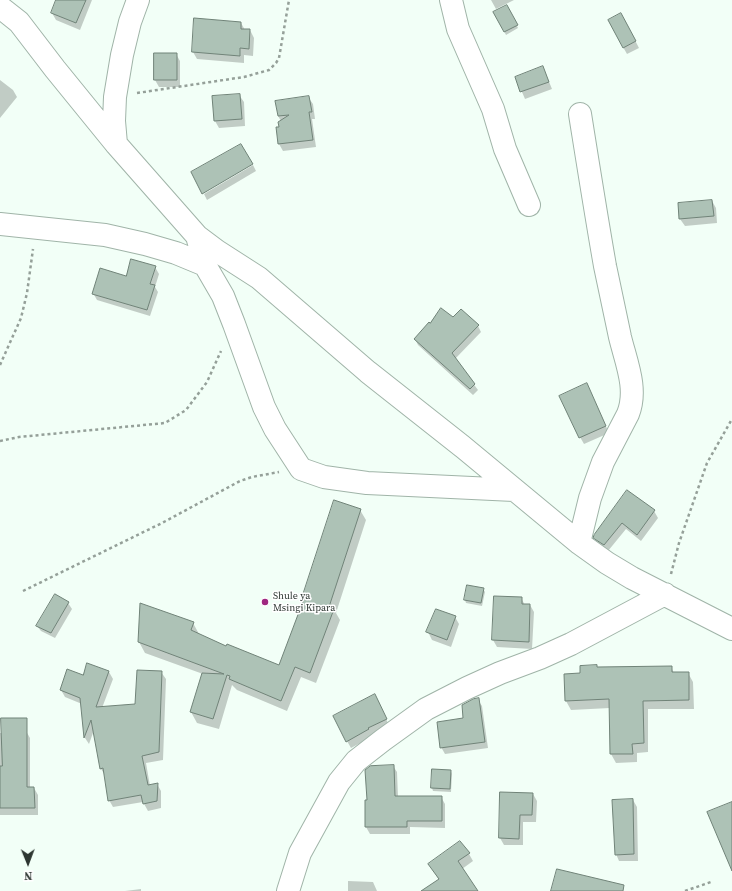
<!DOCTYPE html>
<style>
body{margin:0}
#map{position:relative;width:732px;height:891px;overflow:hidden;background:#f2fff7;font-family:"Source Serif 4",serif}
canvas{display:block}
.north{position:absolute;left:8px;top:843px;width:40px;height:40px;-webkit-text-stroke:3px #fff;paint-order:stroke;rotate:179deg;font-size:11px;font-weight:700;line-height:16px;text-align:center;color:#2d3631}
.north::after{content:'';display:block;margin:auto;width:14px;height:18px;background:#2d3631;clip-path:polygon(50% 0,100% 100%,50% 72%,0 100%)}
</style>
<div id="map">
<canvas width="732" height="891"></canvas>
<div class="north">N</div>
</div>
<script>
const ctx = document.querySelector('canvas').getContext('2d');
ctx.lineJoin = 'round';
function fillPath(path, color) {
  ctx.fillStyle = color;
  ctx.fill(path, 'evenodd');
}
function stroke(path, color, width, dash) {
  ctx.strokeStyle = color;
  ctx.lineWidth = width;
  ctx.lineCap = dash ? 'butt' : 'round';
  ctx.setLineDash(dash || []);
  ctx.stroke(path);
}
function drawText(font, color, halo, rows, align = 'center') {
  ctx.font = font + ' "Source Serif 4",serif';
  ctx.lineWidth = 3;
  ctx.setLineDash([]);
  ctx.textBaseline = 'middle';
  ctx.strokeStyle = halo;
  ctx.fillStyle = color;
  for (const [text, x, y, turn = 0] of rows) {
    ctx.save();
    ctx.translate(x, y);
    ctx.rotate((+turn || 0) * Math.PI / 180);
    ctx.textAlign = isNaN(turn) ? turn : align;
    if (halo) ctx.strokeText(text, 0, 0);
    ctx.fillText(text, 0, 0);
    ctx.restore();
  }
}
fillPath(new Path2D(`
 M57,0H92L80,30L56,20L52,13Z
 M491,0H514L496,9Z
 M507,7L518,28L506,35L495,13Z
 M625,21L639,48L627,54L623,47Z
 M241,23L245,30H250L254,38L253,56L244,55V63L197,59L193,52Z
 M176,54L180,61V87H159L155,80Z
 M543,67L552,89L525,99L516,78Z
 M0,80L13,90L17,97L0,118Z
 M239,95L244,102L245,126L219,128L215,121Z
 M308,97L313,104L315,119H312L316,147L283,151L279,144L277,128H280L281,121L278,116Z
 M253,165L256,171L207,200L204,194Z
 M712,201L716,208L717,223L685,226L680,219L679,204Z
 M155,267L159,274L155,287L158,292L150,316L97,300L93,293L127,277Z
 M453,319L478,326L481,332L455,359L478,390L473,395L418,345L415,339Z
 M590,392L609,433L584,444L580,437Z
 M628,491L654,511L658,518L641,541L626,529L608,551L598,544L594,538Z
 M360,510L366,520L336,613L340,620L316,683L301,677L287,711L237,690L232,685L219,729L197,723L191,712L203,674L145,653L139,642L193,623L199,634L227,647L279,666L306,598L304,595Z
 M483,589L485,592L482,606L466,603L465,600Z
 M494,597L521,598L525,605H530L534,612L532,649L497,647L493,640Z
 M68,603L72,609L55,638L41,631L37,626Z
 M455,617L459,624L451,647L432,640L428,632Z
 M88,664L109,672L113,679L102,708L136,705L161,672L166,679L163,760L146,763L150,786L157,784L161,791V808L148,811L143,802L113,807L109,800L105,775L101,769L94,730L89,744L85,738L82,704L65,697L61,690L83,676Z
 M671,667L674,673H688L693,682L694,709H648V752L637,753V762L616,763L611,754L610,708L571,710L566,701L565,675L582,674L598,668Z
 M374,695L390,727L351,748L347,741L361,701Z
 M478,700L482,706L488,748L445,754L441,747L465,719Z
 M26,731L30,738V788H34L38,795V815H0V733Z
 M393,766L397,772L398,797H441L445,804V828L410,827V834H370L366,827Z
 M451,771L452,774L451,792L433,791L432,788Z
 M533,794L537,801L536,822H523V845H504L500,838Z
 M633,800L637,807L638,861H619L616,854Z
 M469,854L473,861L462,869L477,891H437L439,880L429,864Z
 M348,881L373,882L377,891H348Z
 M141,889V891H125Z`), '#0003');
const building = new Path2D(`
 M56,0H86L76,23L51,13Z
 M507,5L518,25L504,32L493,12Z
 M621,13L636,41L623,48L608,20Z
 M194,18L241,22V29H250L249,49L240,48V56L192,52Z
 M154,53H177V80H154Z
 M543,66L549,82L520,92L515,77Z
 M240,94L242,119L214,121L212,96Z
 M309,96L312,112H309L313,140L278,144L276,127H279L278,122L289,115L278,116L275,101Z
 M241,144L253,164L202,194L191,172Z
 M712,200L714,216L679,219L678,203Z
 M131,259L156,266L150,284L155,285L147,310L92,294L100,268L126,276Z
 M441,308L453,317L461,309L479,325L452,353L475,384L470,389L414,339L429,322L430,323Z
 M587,383L606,426L579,438L559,396Z
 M627,490L655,510L637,535L622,523L604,545L593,538L594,535Z
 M334,500L361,509L329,607L334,609L310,673L295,667L281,701L229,679L230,676L227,675L213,719L190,712L202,673L224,674L138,642L140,603L194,622L191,630L226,646L227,644L279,665L305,596L303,595Z
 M467,585L484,588L481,603L464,600Z
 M55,594L69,602L51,633L36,626Z
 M494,596L522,597V604H530L529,642L492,640Z
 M436,609L456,616L447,640L426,632Z
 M87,663L109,671L96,707L135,704L137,670L162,671L159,752L142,756L148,785L158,783L157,801L143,804L141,795L108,801L103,768L100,769L91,720L84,738L80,698L60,690L67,669L83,675Z
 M597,665V667L672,666V672H689V700L643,701L644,743L632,744L633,754H610L609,699L565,701L564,674L580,673V666Z
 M375,694L387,719L368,728L369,729L346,742L333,716Z
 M479,698L485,742L440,748L437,722L463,718L462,705L473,699Z
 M1,718H27V787H34L35,808H0V766H2Z
 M394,765L395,796H442V821H407V827H365V800H367L365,770L370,766Z
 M432,769L451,770L450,789L431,788Z
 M500,792L533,793L532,815H520L519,839L499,838Z
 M633,799L634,854L615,855L612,800Z
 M732,802V871L707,812Z
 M460,841L470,853L458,861L478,891H421L439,879L428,864Z
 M557,869L624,885L623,891H551Z`);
fillPath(building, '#adc2b6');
stroke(building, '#708378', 1);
const minor = new Path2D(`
 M451,0L458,29L493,109L505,149L529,205
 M0,7L19,22L55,69L116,144L197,236L217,251L259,278L368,372L463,447L579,543L607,563L632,578L732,629
 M116,144L114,121L115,97L122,55L130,22L138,0
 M0,224L105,235L145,244L176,253L205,265
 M197,236L205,265L223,296L234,324L264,407L275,429L301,469L324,477L367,483L514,490
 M579,543L590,498L603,462L628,414C638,389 626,362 620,337C615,314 610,290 605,266C596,215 588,164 580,114
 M288,891L300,853L339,782L356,761L383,740L426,709L467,688L500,673L540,658L571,644L665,594`);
stroke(minor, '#a0b4a8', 24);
stroke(new Path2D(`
 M137,93L244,77L269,70L276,63L279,58L289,0
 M0,365L21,318L27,293L33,249
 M0,441L19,437L165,423L186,410L207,382L221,351
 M671,574L679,543L707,463L732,419
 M23,591L162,523L240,481L252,477L279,472
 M685,891L711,882`), '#95a099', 2.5, [3, 3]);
stroke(minor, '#fff', 22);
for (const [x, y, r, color] of [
 [265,602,4,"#9f2780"]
]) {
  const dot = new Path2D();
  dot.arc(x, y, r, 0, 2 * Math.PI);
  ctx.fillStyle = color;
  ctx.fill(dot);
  stroke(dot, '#fff', 1.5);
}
drawText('10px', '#2d3631', '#fff', [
 ["Shule ya",273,596],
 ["Msingi Kipara",273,608]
], 'left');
</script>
